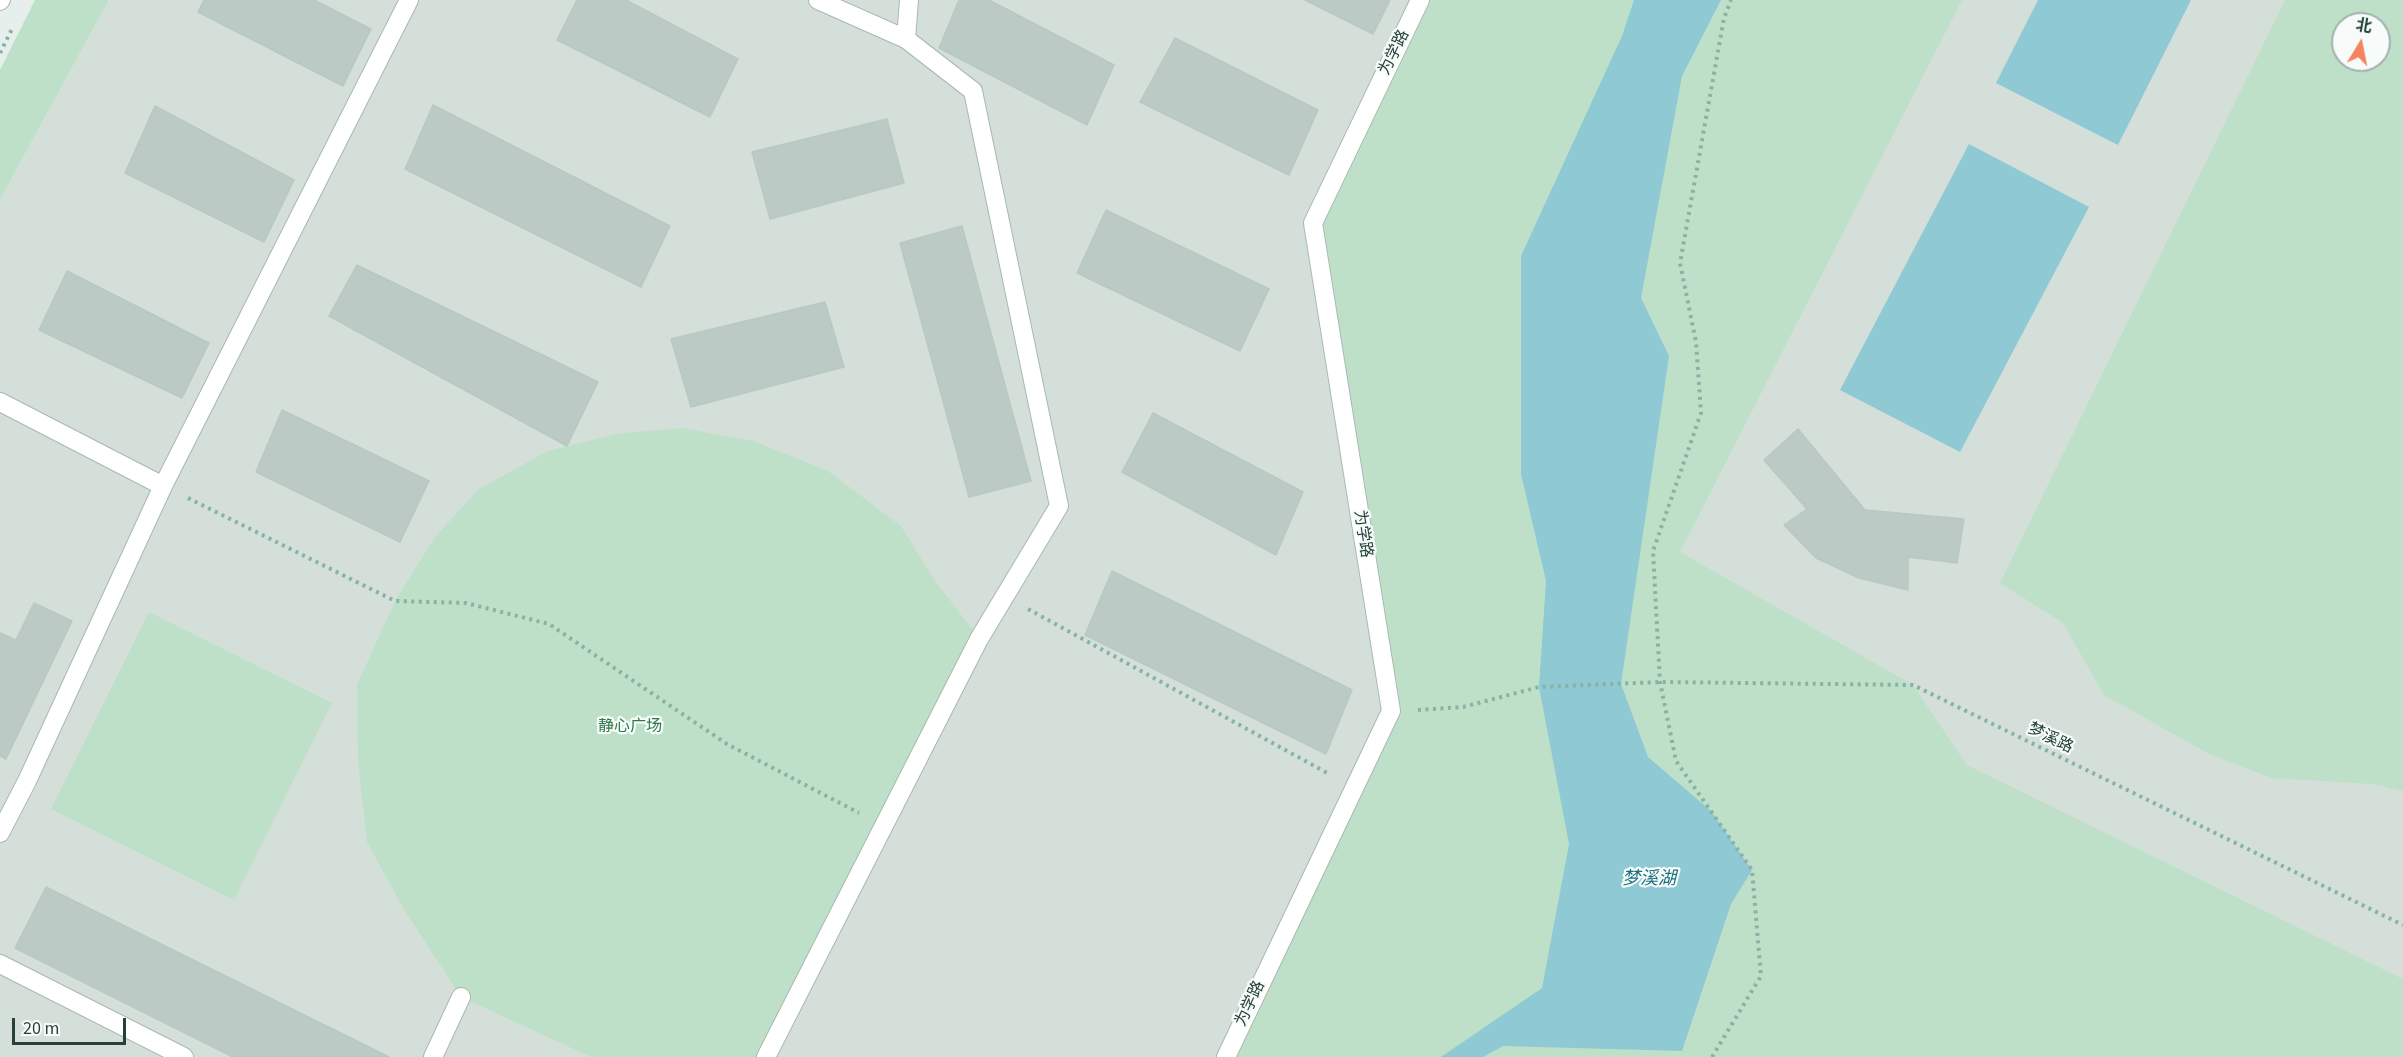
<!DOCTYPE html>
<meta charset="utf-8">
<style>
body{margin:0}
#map{position:relative;width:2403px;height:1057px;overflow:hidden;background:#e6efeb;font-family:"Source Sans 3","Noto Sans SC",sans-serif}
canvas{display:block}
.north{position:absolute;left:2331px;top:12px;width:60px;height:60px;box-sizing:border-box;background:#f7fbf9;border:2px solid #a3b1ad;border-radius:50%;rotate:10deg;font-size:16px;font-weight:700;line-height:24px;text-align:center;color:#24423a}
.north::after{content:'';display:block;margin:auto;width:21px;height:27px;background:#f4845f;clip-path:polygon(50% 0,100% 100%,50% 72%,0 100%)}
.scale{position:absolute;left:12px;top:1018px;width:114px;height:27px;box-sizing:border-box;border:3px solid #24423a;border-top:0;padding-left:8px;font-size:18px;line-height:21px;white-space:nowrap;color:#24423a;-webkit-text-stroke:4px #f7fbf9;paint-order:stroke}
</style>
<div id="map">
<canvas width="2403" height="1057"></canvas>
<div class="north">北</div>
<div class="scale">20 m</div>
</div>
<script>
const ctx = document.querySelector('canvas').getContext('2d');
ctx.lineJoin = 'round';
function fillPath(path, color) {
  ctx.fillStyle = color;
  ctx.fill(path, 'evenodd');
}
function stroke(path, color, width, dash) {
  ctx.strokeStyle = color;
  ctx.lineWidth = width;
  ctx.lineCap = dash ? 'butt' : 'round';
  ctx.setLineDash(dash || []);
  ctx.stroke(path);
}
function drawText(font, color, halo, rows, align = 'center') {
  ctx.font = font + ' "Source Sans 3","Noto Sans SC",sans-serif';
  ctx.lineWidth = 4.5;
  ctx.setLineDash([]);
  ctx.textBaseline = 'middle';
  ctx.strokeStyle = halo;
  ctx.fillStyle = color;
  for (const [text, x, y, turn = 0] of rows) {
    ctx.save();
    ctx.translate(x, y);
    ctx.rotate((+turn || 0) * Math.PI / 180);
    ctx.textAlign = isNaN(turn) ? turn : align;
    if (halo) ctx.strokeText(text, 0, 0);
    ctx.fillText(text, 0, 0);
    ctx.restore();
  }
}
fillPath(new Path2D(`
 M109,0H2403V1057H0V200ZM2343,24H2379V60H2343Z`), '#d4dfda');
fillPath(new Path2D(`
 M35,0H109L0,200V70Z
 M1425,0H1962L1680,552L1913,685L1967,765L2403,979V1057H1232L1396,709L1317,222Z
 M2285,0H2403V791L2371,784L2272,778L2211,755L2104,695L2063,623L2000,583ZM2343,24H2379V60H2343Z
 M682,428L754,441L828,471L901,526L933,578L975,633L760,1057H591L461,997L405,911L367,842L358,761L357,685L395,601L435,537L479,489L548,451L616,434Z
 M149,612L332,703L234,900L51,809Z`), '#bfe0c8');
fillPath(new Path2D(`
 M1634,0H1721L1682,76L1641,298L1669,356L1621,684L1648,757L1711,811L1752,870L1731,904L1682,1051L1503,1046L1483,1057H1441L1542,988L1569,844L1539,687L1546,581L1521,474V256L1622,36Z
 M2038,0H2191L2118,145L1996,83Z
 M1969,144L2089,207L1960,452L1840,390Z`), '#8ec9d4');
const building = new Path2D(`
 M204,0H314L371,29L343,86L198,12Z
 M577,0H626L738,59L710,117L557,40Z
 M959,0H989L1114,65L1087,125L939,48Z
 M1305,0H1390L1373,34Z
 M1175,38L1318,110L1289,175L1140,102Z
 M433,105L670,226L641,287L405,169Z
 M155,106L294,180L264,242L125,173Z
 M887,119L904,183L770,219L752,152Z
 M1106,210L1269,289L1240,351L1077,273Z
 M962,226L1031,481L969,497L900,243Z
 M357,265L598,382L567,446L329,316Z
 M67,271L209,343L182,398L39,330Z
 M825,302L844,367L691,407L671,339Z
 M282,410L429,481L400,542L256,472Z
 M1153,413L1303,492L1276,555L1122,472Z
 M1798,429L1865,510L1964,519L1957,563L1908,557V590L1859,578L1816,558L1784,525L1807,509L1764,460Z
 M1112,571L1352,690L1326,754L1085,635Z
 M34,603L72,621L6,759L0,756V633L16,640Z
 M46,887L389,1057H233L15,948Z`);
fillPath(building, '#bbcac4');
stroke(building, '#b8c9c2', 1.5);
const minor = new Path2D(`
 M818,0L906,39
 M0,1L1,0
 M0,402L163,486
 M0,833L27,781L163,486L409,0
 M0,964L184,1057
 M433,1057L461,997
 M766,1057L979,639L1059,506L973,91L906,39L909,0
 M1226,1057L1391,711L1313,223L1420,0`);
stroke(minor, '#a8b8b2', 20);
stroke(new Path2D(`
 M0,53L13,27
 M188,498L395,601L466,603L549,624L727,744L859,813
 M1028,609L1329,774
 M1418,710L1463,707L1539,687L1660,682L1913,685L2403,925
 M1712,1057L1761,976L1752,870L1676,761L1660,682L1653,551L1701,413L1696,342L1680,263L1724,18L1731,0`), '#86b3a5', 4, [3, 4.5]);
stroke(minor, '#fff', 18);
drawText('16px', '#24423a', '#f7fbf9', [
 ["为学路",1395,53,-64],
 ["为学路",1362,534,81],
 ["梦溪路",2050,739,26],
 ["为学路",1251,1004,-65]
]);
drawText('16px', '#2d7a4b', '#f7fbf9', [
 ["静心广场",630,727]
]);
drawText('italic 18px', '#1c6f80', '#f7fbf9', [
 ["梦溪湖",1649,880]
]);
</script>
